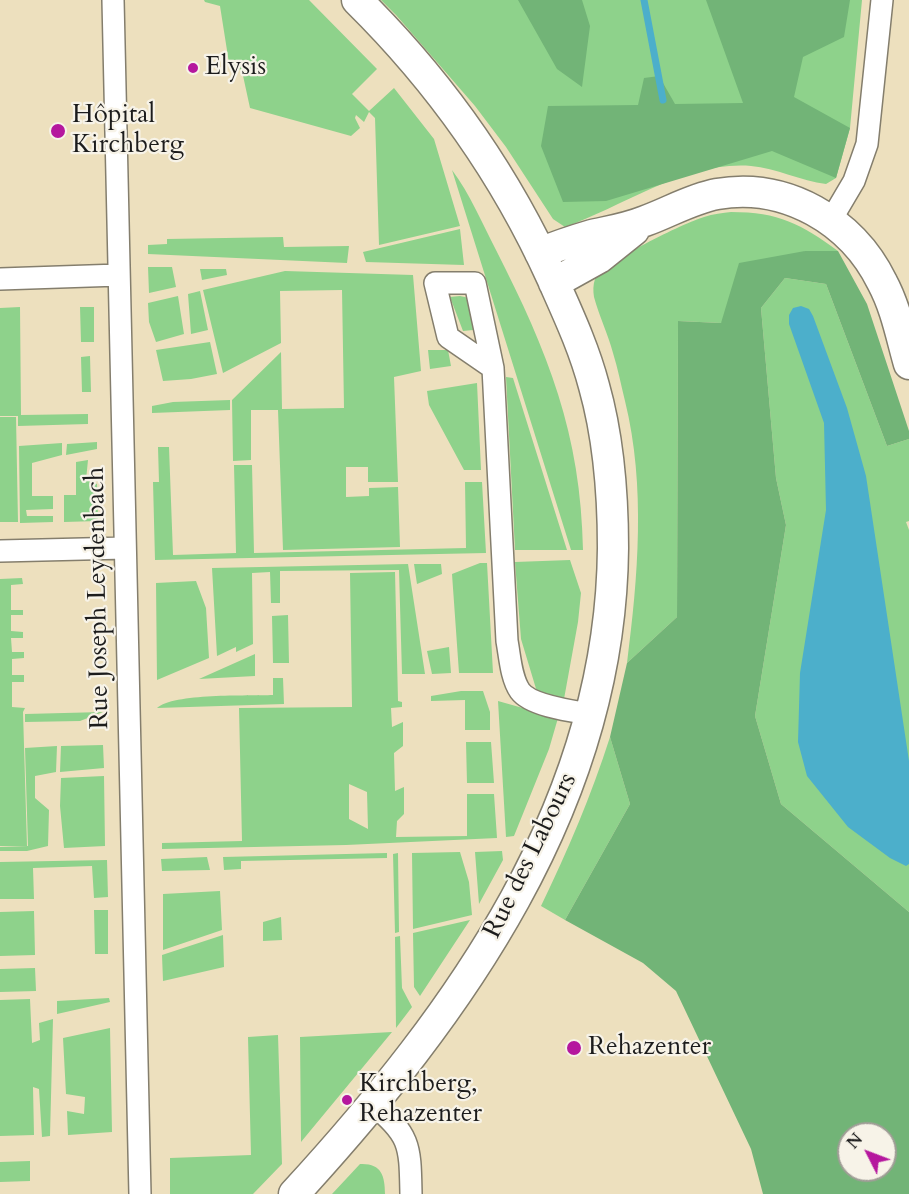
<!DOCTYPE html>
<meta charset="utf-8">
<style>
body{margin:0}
#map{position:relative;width:909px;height:1194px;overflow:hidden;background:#ede0be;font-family:Cardo,serif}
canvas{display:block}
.north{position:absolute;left:837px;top:1122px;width:60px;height:60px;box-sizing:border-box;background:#f7f3e8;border:2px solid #9f9d96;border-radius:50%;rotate:312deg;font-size:16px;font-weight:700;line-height:24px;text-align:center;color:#1c1c1c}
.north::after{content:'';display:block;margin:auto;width:21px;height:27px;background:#b5179e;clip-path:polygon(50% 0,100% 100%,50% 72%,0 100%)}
</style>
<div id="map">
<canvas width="909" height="1194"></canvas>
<div class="north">N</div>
</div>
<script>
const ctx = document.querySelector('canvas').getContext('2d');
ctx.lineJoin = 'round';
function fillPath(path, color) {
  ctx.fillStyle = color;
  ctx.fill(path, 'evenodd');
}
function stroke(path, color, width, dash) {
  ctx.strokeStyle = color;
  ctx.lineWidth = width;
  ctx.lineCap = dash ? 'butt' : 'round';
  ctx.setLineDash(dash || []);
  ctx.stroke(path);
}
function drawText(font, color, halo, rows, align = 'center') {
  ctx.font = font + ' Cardo,serif';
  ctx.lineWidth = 4.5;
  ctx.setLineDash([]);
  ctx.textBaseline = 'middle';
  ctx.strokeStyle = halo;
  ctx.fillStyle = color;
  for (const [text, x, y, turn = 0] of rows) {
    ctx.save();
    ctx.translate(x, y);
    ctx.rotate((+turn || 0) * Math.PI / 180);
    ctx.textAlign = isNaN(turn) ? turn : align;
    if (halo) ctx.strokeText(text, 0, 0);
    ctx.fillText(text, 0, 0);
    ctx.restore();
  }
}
fillPath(new Path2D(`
 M204,0H309L377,69L352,94L369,111L394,88L434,139L460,226L379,245L375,118L369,112L364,122L356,115L355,118L360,128L351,136L250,108L242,71L229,63L220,6L205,2Z
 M381,0H862L850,128L836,178L826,184C801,181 776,168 751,166C685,161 625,206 565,227L553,219L506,147L475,106L396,15Z
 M452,170C470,194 482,223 496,250C548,352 581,434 583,550H571Z
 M731,212C779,212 801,224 838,251H805L721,323L678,321L677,617L627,663C638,578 646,486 625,401C621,385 618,369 613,353C608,334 599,316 594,297C593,291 593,285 595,279C603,262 684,223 704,217C713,214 723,213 731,212Z
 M460,229L464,265L366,262L363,252Z
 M283,237L284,247L349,246L347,263L148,254V245L167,244V239Z
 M148,267H172L176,287L149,293Z
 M200,269H226L227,275L202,280Z
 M285,271L413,275L421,371L394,377L398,482H368V467H346V497L369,496V488L398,487L400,547L283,550L278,410H251V460L233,461L232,400L281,352L282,409L344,408L342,290L280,291L281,343L223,373L203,290Z
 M785,278L826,284L887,446L909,439V521L906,522L909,530V912L781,804L755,716L786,525L776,478L761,308Z
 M200,291L208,330L191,334L188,294Z
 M178,296L184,334L156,342L149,322L148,303Z
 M460,296L469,298L473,314V330L463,331L450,297Z
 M20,307L21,415L88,414V424L18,426V416H0V308Z
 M80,307H94V342H81Z
 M210,342L217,374L191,379L163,381L156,350Z
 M428,350H448L451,366L430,369Z
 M90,356L91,392H82L81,357Z
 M506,377L513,378L567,550H515Z
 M477,383L481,470H464L429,405L427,391Z
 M230,400V410L152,413V406L173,402Z
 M0,417H16L18,522H0Z
 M97,442V449L66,455L67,444Z
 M62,443V455L32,463V496H53V509L26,510L27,516H53V522L20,523L19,446Z
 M158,447H169L173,555L236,553L234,465H252L254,553L466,548L465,482H482L486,553L155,560L153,482H159Z
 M88,460L86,480L97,484L98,521L64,522V495H76V462Z
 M570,560L581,593L578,622L564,699L537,692L521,639L515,562Z
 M480,563H487L493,673H459L452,574Z
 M408,564L425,674H402L399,570L280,571V603H271L270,572L252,573L253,644L236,652V647L217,656L212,568Z
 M414,564H441L442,574L417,584Z
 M395,572L398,701L402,702V707L391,708L392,727L403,722V746L394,753L395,791L404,787V814L397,821L396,837L467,836V794H494L497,838L346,845L162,849V843L242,841L239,708L352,707L350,573ZM349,784L367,792L368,829L349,819Z
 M22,578L23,584L11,585V610H23V615H11V631L23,632V638H11L12,652H24V658L12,659V675H24V682H12V707L25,708L23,712L27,846H0V579Z
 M196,581L206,608L209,658L157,680L156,583Z
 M288,615L289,663H273L272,616Z
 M449,647L451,673L432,674L427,651Z
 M255,654V676L199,679Z
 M273,678H283L284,704L157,708C173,693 248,696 273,695Z
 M461,691H483L490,712V730H465V700L431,701V696Z
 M498,701L558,718L549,749L514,836L506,837Z
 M103,712L80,721L25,722V714Z
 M610,737L630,804L565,920L541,906C568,850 591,796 610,737Z
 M466,742H491L494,783H467Z
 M103,745L104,768L60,772L61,746Z
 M57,746L56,772L35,776V798L49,810L48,846L27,851H0V847L28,846L25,748Z
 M104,776L105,846L64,848L60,806L61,778Z
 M502,851L503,860L479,904L475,852Z
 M460,852L469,882L472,915L413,929L412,853Z
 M387,853V858L241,861V869L224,870L223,857Z
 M398,853L399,932L395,933L393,854Z
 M207,857L210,870L162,871L161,859Z
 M107,860L108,897L94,898L92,866L33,868L34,899H0V862Z
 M220,891L222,930L163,950V894Z
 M94,910H108V954H95Z
 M34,911L35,955L0,956V912Z
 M281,917L282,940L263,941V922Z
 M470,920L420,996L414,987L413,933Z
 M223,935L224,967L163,981L162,955Z
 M400,936L402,988L412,1007L396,1028L395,937Z
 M35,968L36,991L0,992V969Z
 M109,998L110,1002L57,1014V1001Z
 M30,999L32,1043L40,1040L39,1023L53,1019L50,1136L42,1137L39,1089L33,1087L34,1135L0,1136V1000Z
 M110,1028L112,1132L68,1135L67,1111L84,1114L85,1097L66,1094L63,1038Z
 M392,1032L301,1142L300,1037Z
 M278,1035L282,1164L253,1194H170V1158L251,1155L248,1037Z
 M30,1161V1181L0,1182V1162Z
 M360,1164C381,1163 385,1175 385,1194H332Z`), '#8ed28b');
fillPath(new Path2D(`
 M518,0H582L590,26L582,87L557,69Z
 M706,0H850L844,37L803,57L794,97L850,128L836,178L772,151L606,201L563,202L541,146L548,106L638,105L644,78L659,76L675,104L743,103Z
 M805,251H838L867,304L909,431V439L887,446L826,284L785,278L761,308L776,478L786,525L755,716L781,804L909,912V1194H763L751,1149L676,991L643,963L565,920L630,804L610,737L627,663L677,617L678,321L721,323L739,263ZM849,1134H885V1170H849Z`), '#72b477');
fillPath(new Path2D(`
 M801,306L809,309L813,316L847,408L866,476L909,761V864L906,866L890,858L848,827L807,776L798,742L800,673L826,510L824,423L789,324V315L793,308Z`), '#4cafcb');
stroke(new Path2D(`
 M644,0L663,100`), '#4cafcb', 7);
const minor = new Path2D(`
 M113,0L140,1194
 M831,220L854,181L867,144L882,0
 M0,279L119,275
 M493,368L448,337L435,283H475L493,368L507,641C510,657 511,678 520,691C531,706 572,711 590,714
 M0,551L125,548
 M372,1104C411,1135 410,1146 411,1194`);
const secondary = new Path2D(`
 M540,253C557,246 575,240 592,235C610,231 628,228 645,221C670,212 691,199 717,194C786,182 852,221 882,282C896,308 901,336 909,364
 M554,283L599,258L634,230
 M294,1194C460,1013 611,804 613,548C613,494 609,439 594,386C584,348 568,314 552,278C505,174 438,80 357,0`);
stroke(minor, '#847e6d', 24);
stroke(secondary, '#847e6d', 33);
stroke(minor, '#fff', 21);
stroke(secondary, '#fff', 30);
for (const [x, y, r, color] of [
 [193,68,6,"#b5179e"],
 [58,131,8,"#b5179e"],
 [574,1048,8,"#b5179e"],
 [347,1100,6,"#b5179e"]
]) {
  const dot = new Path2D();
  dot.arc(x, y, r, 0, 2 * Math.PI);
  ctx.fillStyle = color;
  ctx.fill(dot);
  stroke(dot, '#f7f3e8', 2);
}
drawText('26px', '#1c1c1c', '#f7f3e8', [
 ["Elysis",205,68],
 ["Hôpital",72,116],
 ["Kirchberg",72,146],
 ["Rehazenter",588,1048],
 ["Kirchberg,",359,1085],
 ["Rehazenter",359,1115]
], 'left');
drawText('26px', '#1c1c1c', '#f7f3e8', [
 ["Rue Joseph Leydenbach",99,598,-91],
 ["Rue des Labours",531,856,-64]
]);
</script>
